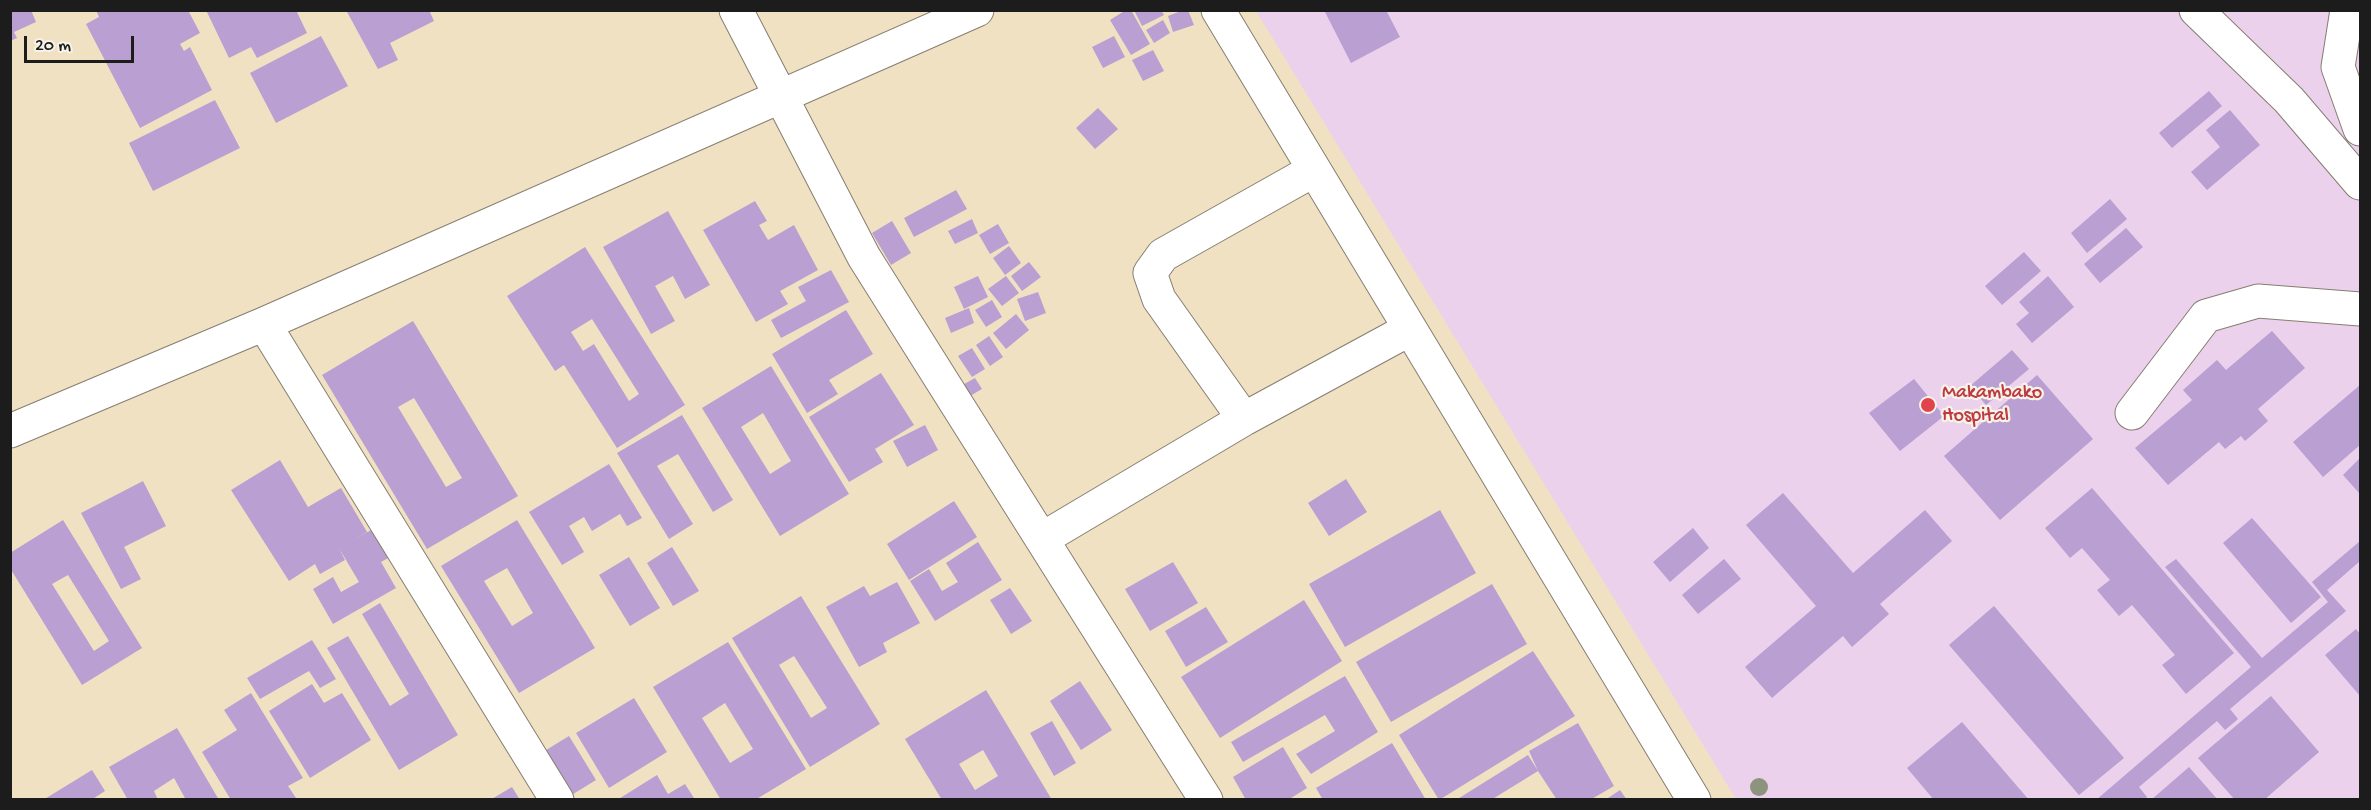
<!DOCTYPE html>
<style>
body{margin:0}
#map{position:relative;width:2371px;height:810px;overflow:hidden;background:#f0e1c3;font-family:"Gochi Hand",sans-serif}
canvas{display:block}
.frame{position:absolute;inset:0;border:12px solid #1c1c1c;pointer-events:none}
.scale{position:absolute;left:24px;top:36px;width:110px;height:27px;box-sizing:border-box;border:3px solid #1c1c1c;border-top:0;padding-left:8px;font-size:18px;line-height:21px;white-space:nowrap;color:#1c1c1c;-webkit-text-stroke:4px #f7f3e8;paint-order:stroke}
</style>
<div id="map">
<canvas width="2371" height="810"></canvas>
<div class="frame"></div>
<div class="scale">20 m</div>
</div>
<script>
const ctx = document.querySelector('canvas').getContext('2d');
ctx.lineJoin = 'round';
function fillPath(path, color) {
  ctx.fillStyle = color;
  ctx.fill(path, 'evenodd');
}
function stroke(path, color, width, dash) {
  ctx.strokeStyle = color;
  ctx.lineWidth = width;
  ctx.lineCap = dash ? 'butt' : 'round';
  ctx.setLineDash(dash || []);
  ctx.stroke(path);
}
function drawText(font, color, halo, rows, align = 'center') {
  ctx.font = font + ' "Gochi Hand",sans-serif';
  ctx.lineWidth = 4.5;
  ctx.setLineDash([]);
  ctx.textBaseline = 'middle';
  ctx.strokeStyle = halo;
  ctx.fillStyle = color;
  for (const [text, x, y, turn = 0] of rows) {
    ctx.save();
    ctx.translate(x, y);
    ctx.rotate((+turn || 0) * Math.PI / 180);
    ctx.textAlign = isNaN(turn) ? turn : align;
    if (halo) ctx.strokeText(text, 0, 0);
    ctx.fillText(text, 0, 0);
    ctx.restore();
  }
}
fillPath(new Path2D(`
 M1256,11H2360V799H1736Z`), '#ebd1ec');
fillPath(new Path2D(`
 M10,10H31L36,22L14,32L17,38L10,41Z
 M96,10H188L200,33L180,44L184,51L190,47L212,90L140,128L86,24L99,17Z
 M206,10H296L307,33L257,58L251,47L229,58Z
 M346,10H429L434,21L390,43L398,60L378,69Z
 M1126,10H1131L1150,44L1131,55L1110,20Z
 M1134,10H1161L1164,15L1142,26Z
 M1184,10H1188L1194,25L1173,32L1168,16Z
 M1324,10H1386L1400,37L1351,63Z
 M1163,20L1170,33L1154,43L1146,30Z
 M321,36L348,86L276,123L250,73Z
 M1114,36L1125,57L1103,68L1092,47Z
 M1153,50L1164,71L1143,81L1132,60Z
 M2209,91L2222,106L2172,148L2159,133Z
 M215,100L240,148L153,191L129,143Z
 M1098,108L1118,129L1095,149L1076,128Z
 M2230,110L2260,145L2207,190L2191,172L2220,147L2206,130Z
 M956,190L967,209L914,237L904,218Z
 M2110,199L2127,219L2087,253L2071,233Z
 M755,201L767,221L759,225L768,240L794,225L818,270L780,291L788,304L756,322L703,230Z
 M668,211L710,285L685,299L673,276L655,286L675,321L651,334L603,247Z
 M972,219L978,233L955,244L948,231Z
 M892,221L911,253L891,265L872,233Z
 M998,224L1009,243L990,254L979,235Z
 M2126,228L2143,247L2100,283L2084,264Z
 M1009,246L1021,263L1005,275L993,258Z
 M585,247L685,405L617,448L564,365L555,371L507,296ZM592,319L639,394L629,401L594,344L583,351L571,332Z
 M2024,252L2041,271L2002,305L1985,286Z
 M1029,262L1041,277L1022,291L1011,276Z
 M831,270L849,302L781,338L771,320L806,301L798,287Z
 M978,276L988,297L964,309L954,287Z
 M1006,276L1019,293L1002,306L988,289Z
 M2048,276L2074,307L2032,343L2016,324L2029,313L2019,302Z
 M1038,292L1046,313L1025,321L1017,299Z
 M992,300L1002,317L986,327L975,310Z
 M969,308L974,323L951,333L945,318Z
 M846,310L873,354L829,380L838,394L807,413L772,354Z
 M1016,314L1029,330L1006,349L993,333Z
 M413,321L518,496L427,549L322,375ZM414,398L462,478L446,487L398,407Z
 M2272,331L2305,368L2258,409L2268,421L2245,441L2241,436L2225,449L2219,442L2168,485L2135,448L2192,400L2183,390L2217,360L2226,370Z
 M989,336L1003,357L990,366L976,345Z
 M972,348L985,369L972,377L958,356Z
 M2012,350L2029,369L1986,405L1970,386Z
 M771,366L849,494L780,536L702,408ZM763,413L791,461L770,474L741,427Z
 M881,373L914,425L875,449L883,462L849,482L809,417Z
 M2037,375L2093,439L2000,520L1944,456Z
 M975,378L982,389L965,399L957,388Z
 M1914,379L1944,416L1900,451L1869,413Z
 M2360,385V445L2323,477L2293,442Z
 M682,415L733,500L713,512L678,454L657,466L693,524L669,539L617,453Z
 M925,425L938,450L907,467L893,441Z
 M2360,458V494L2343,475Z
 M280,460L308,507L341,488L367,532L353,540L373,529L390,557L381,562L396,588L333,624L313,589L333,577L341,592L359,582L339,548L345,560L320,574L315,564L289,581L231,490Z
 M609,464L642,518L627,526L620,514L592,531L584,517L569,526L584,552L562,565L529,512Z
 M1346,479L1367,512L1329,536L1308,503Z
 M143,481L166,526L124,547L141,579L121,589L81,513Z
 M2092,488L2234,653L2186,694L2162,665L2175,655L2132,605L2119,616L2097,590L2110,580L2082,548L2070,558L2045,528Z
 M1783,493L1853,573L1925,510L1952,541L1880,604L1889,614L1852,647L1843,636L1772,698L1745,667L1816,606L1746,525Z
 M954,501L977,537L909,580L887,544Z
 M1440,510L1476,573L1345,647L1309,584Z
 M2252,518L2321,597L2291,623L2223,543Z
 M63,520L142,648L82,685L10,568V553ZM68,575L109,641L94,651L52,584Z
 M517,520L595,648L519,693L441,566ZM507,568L533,613L512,626L484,581Z
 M1693,528L1709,548L1670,582L1653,562Z
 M2360,541V561L2327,590L2346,611L2230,709L2238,719L2225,730L2217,721L2139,787L2147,797L2144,800H2096L2251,667L2165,567L2176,559L2262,658L2328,602L2312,582Z
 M978,542L1002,580L935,621L910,581L929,569L942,591L958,582L946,563Z
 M672,547L699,591L673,606L647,563Z
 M629,557L660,608L630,626L599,575Z
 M1724,559L1741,579L1698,614L1682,595Z
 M1173,562L1198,603L1150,631L1125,589Z
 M897,582L920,623L883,643L887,652L859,667L826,607L864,586L870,596Z
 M1492,584L1527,644L1391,722L1356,662Z
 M1010,588L1032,621L1011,634L990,600Z
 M801,596L880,724L810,767L732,638ZM794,656L827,708L811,718L779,665Z
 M1304,600L1342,661L1220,738L1181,677Z
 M380,603L458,735L399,770L327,648L348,636L390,706L409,694L362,614Z
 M1994,606L2124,758L2079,795L1949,645Z
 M1206,607L1228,642L1186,667L1165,631Z
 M2356,629L2360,634V696L2325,655Z
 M312,640L336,679L320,688L309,671L260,699L247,678Z
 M728,642L806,769L755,800H721L653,687ZM725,703L753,749L730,763L702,718Z
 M1533,651L1575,716L1439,800L1399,735Z
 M1345,676L1378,732L1311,774L1296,754L1335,731L1325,715L1243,762L1231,742Z
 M1080,681L1112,730L1081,750L1050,701Z
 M312,684L324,703L342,693L371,740L310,778L269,711Z
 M986,690L1000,713L1052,800H942L905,739ZM983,750L998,776L975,790L959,764Z
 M251,693L303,778L288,786L296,798L294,800H231L202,752L237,730L224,710Z
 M2271,696L2319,752L2264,800H2235L2198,758Z
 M634,698L667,752L609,788L576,733Z
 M1052,721L1076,763L1054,776L1030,733Z
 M1962,722L2029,800H1934L1907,768Z
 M1578,723L1614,786L1590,800H1557L1538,771L1491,800H1456L1528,755L1538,771L1529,751Z
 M177,728L219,800H186L174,778L154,791L158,800H128L109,767Z
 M569,736L596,780L565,799L538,755Z
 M1392,743L1426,800H1323L1316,788Z
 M1283,747L1307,788L1288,800H1246L1233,777Z
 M2189,767L2218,800H2151Z
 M92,770L105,791L91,800H43Z
 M657,775L668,794L685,784L694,798L617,800Z
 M512,787L520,800H490Z
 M1620,790L1627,800H1605Z`), '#b99fd2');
const minor = new Path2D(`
 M736,10L864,257L1206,800
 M1218,10L1694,800
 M2196,10L2289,100L2360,183
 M2347,10L2338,67L2360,129
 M264,324L557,800
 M2132,413L2206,316L2258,301L2360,309
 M1244,419L1159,299L1150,273L1163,255L1314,170
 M10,431L264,324L977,10
 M1042,539L1244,419L1410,329`);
stroke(minor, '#867e70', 35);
stroke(minor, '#fff', 33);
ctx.fillStyle = '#8c947d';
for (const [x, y] of [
 [1759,787]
]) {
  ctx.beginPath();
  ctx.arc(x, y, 9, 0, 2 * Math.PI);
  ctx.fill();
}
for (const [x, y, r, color] of [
 [1928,405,8,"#e0444e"]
]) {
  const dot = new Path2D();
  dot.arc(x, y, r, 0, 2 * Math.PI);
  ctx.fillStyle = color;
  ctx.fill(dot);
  stroke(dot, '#f7f3e8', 2);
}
drawText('20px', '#be3a42', '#f7f3e8', [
 ["Makambako",1942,394],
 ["Hospital",1942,417]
], 'left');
</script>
